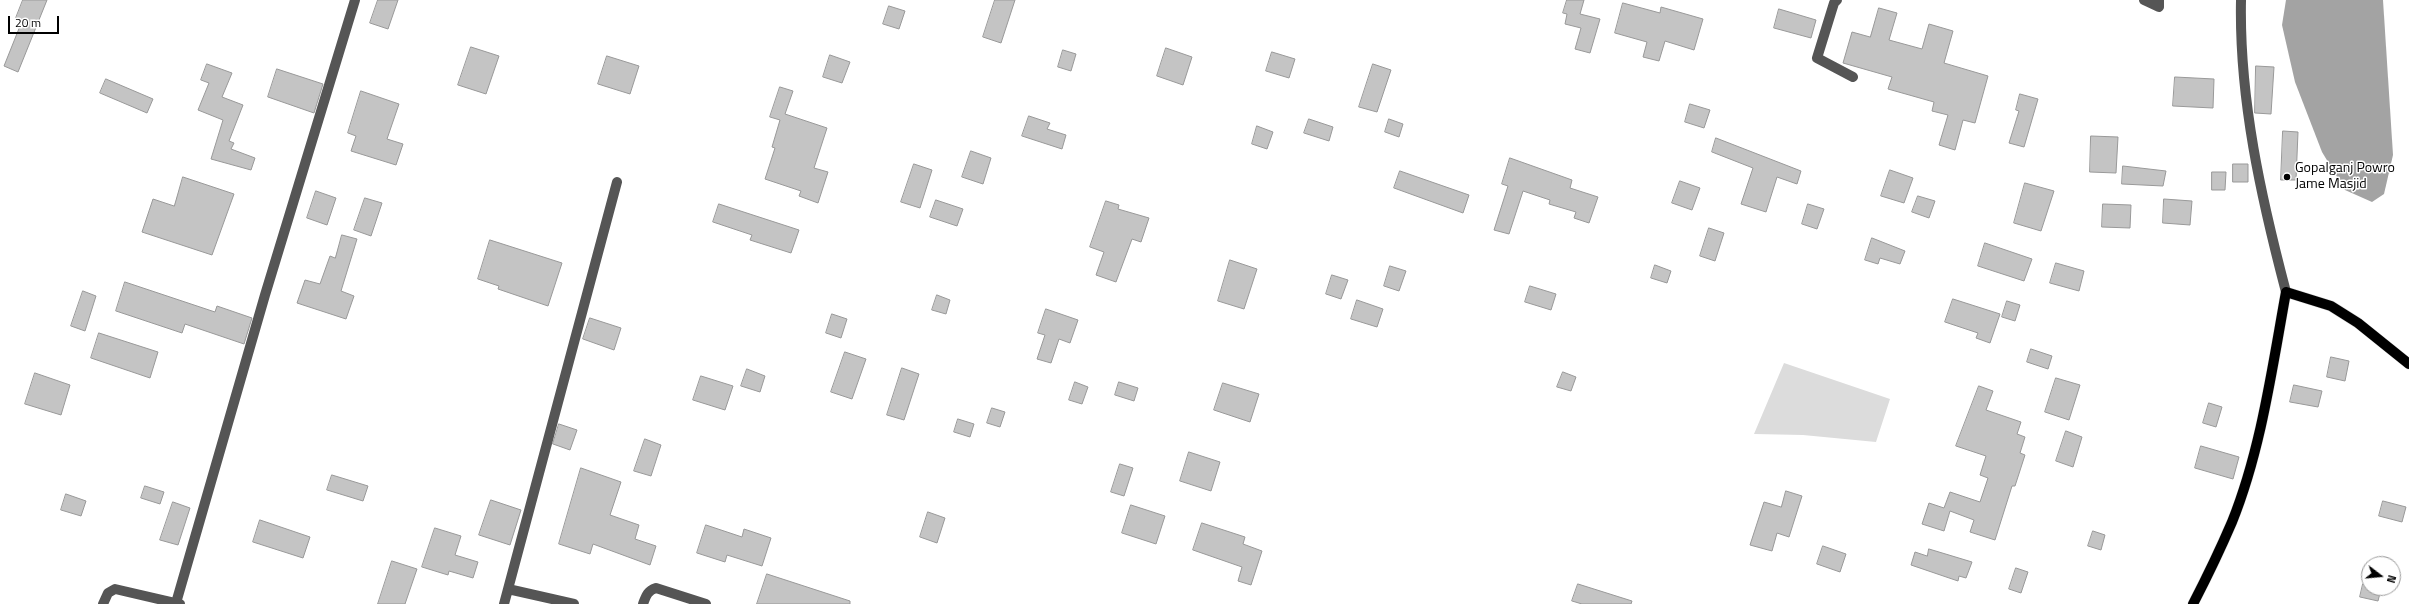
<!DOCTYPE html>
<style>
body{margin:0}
#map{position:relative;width:2409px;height:604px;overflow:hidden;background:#fff;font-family:"Titillium Web",sans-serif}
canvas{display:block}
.north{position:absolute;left:2361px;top:556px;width:40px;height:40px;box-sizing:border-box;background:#fff;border:1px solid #999;border-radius:50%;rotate:106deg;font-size:11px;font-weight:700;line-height:16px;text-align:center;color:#000}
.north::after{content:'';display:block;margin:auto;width:14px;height:18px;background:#000;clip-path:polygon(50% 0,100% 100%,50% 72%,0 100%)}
.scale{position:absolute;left:8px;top:16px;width:51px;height:18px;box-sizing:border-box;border:2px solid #000;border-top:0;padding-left:5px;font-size:12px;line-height:14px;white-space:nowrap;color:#000;-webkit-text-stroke:3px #fff;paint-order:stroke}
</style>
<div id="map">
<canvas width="2409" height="604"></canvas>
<div class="north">N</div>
<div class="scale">20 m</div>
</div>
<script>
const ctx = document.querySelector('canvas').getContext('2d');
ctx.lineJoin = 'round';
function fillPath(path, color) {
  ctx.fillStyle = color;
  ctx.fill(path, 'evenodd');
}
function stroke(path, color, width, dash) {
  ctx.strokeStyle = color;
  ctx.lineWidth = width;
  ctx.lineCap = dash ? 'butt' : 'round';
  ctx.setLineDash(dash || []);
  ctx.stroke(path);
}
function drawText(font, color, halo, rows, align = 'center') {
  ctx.font = font + ' "Titillium Web",sans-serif';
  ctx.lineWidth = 3;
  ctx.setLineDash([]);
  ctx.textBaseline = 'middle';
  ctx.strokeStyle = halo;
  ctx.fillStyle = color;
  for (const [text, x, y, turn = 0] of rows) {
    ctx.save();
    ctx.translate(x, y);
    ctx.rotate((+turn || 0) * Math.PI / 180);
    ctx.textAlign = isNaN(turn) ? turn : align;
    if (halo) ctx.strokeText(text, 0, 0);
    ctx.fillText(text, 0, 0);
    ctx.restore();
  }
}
fillPath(new Path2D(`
 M1784,363L1890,399L1876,442L1803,435L1754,434Z`), '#dcdcdc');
fillPath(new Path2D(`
 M2286,0H2383L2393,155L2384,194L2372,202L2345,190L2322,152L2295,82L2282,25Z`), '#a3a3a3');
const building = new Path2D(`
 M23,0H47L18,72L4,66L22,21L16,18Z
 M378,0H398L388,29L370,23Z
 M995,0H1015L1001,43L983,37Z
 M1567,0H1584L1580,14L1600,19L1590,53L1575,49L1581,28L1565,24L1567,14L1563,13Z
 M1623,3L1660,13L1661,7L1703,19L1694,50L1665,41L1659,61L1643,57L1647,42L1615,33Z
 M889,6L905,11L899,29L883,24Z
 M1879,8L1897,13L1889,40L1922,49L1929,24L1953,31L1944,63L1988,76L1975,123L1963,120L1955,150L1939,145L1948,115L1932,111L1934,102L1888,89L1892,77L1843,63L1852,32L1870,37Z
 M1779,9L1816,20L1811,38L1774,28Z
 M471,47L499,56L486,94L458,85Z
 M1166,48L1192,57L1183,85L1157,76Z
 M1063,50L1076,54L1071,71L1058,67Z
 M1272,52L1295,59L1289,78L1266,71Z
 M830,55L850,62L842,83L823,77Z
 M607,56L639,66L630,94L598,84Z
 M207,64L232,73L222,97L243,105L229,141L234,143L231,149L255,158L251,170L211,159L223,120L198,110L209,83L201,80Z
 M1373,64L1391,70L1377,112L1359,107Z
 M2256,66L2274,67L2271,114L2255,113Z
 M277,69L323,84L314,113L268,97Z
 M2175,77L2214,79L2213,108L2173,106Z
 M106,79L153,99L147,113L100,93Z
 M780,87L793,91L785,114L827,128L814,168L828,172L818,203L799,196L801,191L765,179L775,148L772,147L780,120L770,117Z
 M361,91L399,104L387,139L403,144L396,165L351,151L356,136L348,133Z
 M2020,94L2038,99L2024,147L2009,143L2019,111L2016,110Z
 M1690,104L1710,110L1704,128L1685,122Z
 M1029,116L1050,123L1047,129L1066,135L1062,149L1022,136Z
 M1309,119L1333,127L1329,141L1304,133Z
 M1389,119L1403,124L1399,137L1385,132Z
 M1257,126L1273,132L1267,149L1252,144Z
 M2283,131L2298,132L2296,180H2281Z
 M2091,136L2118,137L2116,173L2090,172Z
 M1716,138L1801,171L1797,184L1777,177L1766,212L1741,204L1753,168L1712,152Z
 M971,151L991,158L983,184L962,177Z
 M1510,158L1572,180L1570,188L1598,197L1589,223L1574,218L1576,212L1549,204L1550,200L1523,191L1509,234L1494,230L1508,186L1502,184Z
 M914,164L932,170L920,208L901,202Z
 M2233,164H2248V182H2233Z
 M2123,166L2166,171L2163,186L2122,184Z
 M1890,170L1913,178L1904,203L1881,196Z
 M1400,171L1469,195L1463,213L1394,188Z
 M2212,172H2226L2225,190H2212Z
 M183,177L234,194L212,255L142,232L153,199L174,206Z
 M1680,181L1700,188L1692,210L1672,203Z
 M2025,183L2054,191L2041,231L2014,223Z
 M316,191L336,198L327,225L307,218Z
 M1918,196L1935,201L1929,218L1912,212Z
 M365,198L382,203L371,236L354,230Z
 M2164,199L2192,201L2190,225L2163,223Z
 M936,200L963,209L957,226L930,217Z
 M1106,201L1119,205L1118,209L1149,218L1141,242L1132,239L1116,282L1096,275L1104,252L1090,247Z
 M719,204L799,230L791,253L750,240L752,235L713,222Z
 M1808,204L1824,209L1817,229L1802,224Z
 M2103,204L2131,205L2130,228L2102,227Z
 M1709,228L1724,233L1715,261L1700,256Z
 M342,235L357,239L341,291L354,296L346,319L297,303L305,280L320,284L330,256L335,258Z
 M1872,238L1905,251L1900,264L1880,258L1878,264L1865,260Z
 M490,240L562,263L548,306L498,289L499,286L478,279Z
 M1985,243L2032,259L2024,281L1978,266Z
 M1230,260L1257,269L1244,309L1218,301Z
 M2056,263L2084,271L2079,291L2050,283Z
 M1655,265L1671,271L1667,283L1651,278Z
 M1390,266L1406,271L1399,291L1384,286Z
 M1332,275L1348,280L1341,299L1326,294Z
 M125,282L215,312L217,306L252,318L244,344L185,324L182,333L116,311Z
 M1530,286L1556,294L1551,310L1525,302Z
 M83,291L96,296L85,331L71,326Z
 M937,295L950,300L946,314L932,310Z
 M1953,299L2000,314L1990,343L1976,338L1978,333L1945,322Z
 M1357,300L1383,309L1377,327L1351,319Z
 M2007,301L2020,305L2015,321L2002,317Z
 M1046,309L1078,320L1070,343L1059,339L1051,363L1037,359L1045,335L1038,333Z
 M832,314L847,319L841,338L826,333Z
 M590,318L621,328L614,350L583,339Z
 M99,333L158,352L150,378L91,358Z
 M2031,349L2052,356L2048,369L2027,362Z
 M845,352L866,359L852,399L831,392Z
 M2331,357L2349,361L2345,381L2327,377Z
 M902,368L919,374L904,420L887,415Z
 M747,369L765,376L760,392L741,386Z
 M1563,372L1576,377L1571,391L1557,387Z
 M35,373L70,385L61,415L25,404Z
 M701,376L733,386L725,410L693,400Z
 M2056,378L2080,385L2069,420L2045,412Z
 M1075,382L1088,387L1082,404L1069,400Z
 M1119,382L1138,388L1134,401L1115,395Z
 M1223,383L1259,394L1250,422L1214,410Z
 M2294,385L2322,391L2318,407L2290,402Z
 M1979,386L1993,391L1986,410L2021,422L2017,434L2025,437L2020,453L2025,455L2015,486H2012L1995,540L1970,532L1974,520L1950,511L1944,531L1922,524L1929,503L1944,508L1950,492L1980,502L1988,478L1980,475L1986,456L1956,446Z
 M2209,403L2222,407L2216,427L2203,423Z
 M992,408L1005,412L1000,427L987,423Z
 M958,419L974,424L970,437L954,432Z
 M559,424L577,430L570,450L553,444Z
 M2066,431L2082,437L2073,467L2056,461Z
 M645,439L661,445L651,476L634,471Z
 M2201,446L2239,457L2233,479L2195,468Z
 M1189,452L1220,462L1211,491L1180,481Z
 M1120,464L1133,468L1124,496L1111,492Z
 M581,468L621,482L610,515L639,525L635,539L656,546L650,565L593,544L590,554L559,544Z
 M332,475L368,486L363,501L327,490Z
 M145,486L164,492L160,504L141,498Z
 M1786,491L1802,496L1789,537L1777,533L1772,551L1750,545L1764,502L1781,507Z
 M66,494L86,501L81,516L61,510Z
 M491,500L521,510L510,545L479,535Z
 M2383,501L2406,507L2402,522L2379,516Z
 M173,502L190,508L178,545L160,540Z
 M1131,505L1165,516L1156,544L1122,533Z
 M928,512L945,518L937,543L920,537Z
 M260,520L310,537L303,558L253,542Z
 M1202,523L1245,537L1243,544L1262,551L1251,585L1238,581L1242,567L1193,550Z
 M706,525L742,537L744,529L771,538L762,566L727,555L725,562L697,553Z
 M435,528L461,536L455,555L478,562L473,578L449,571L448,575L422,567Z
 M2093,531L2105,535L2101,550L2088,546Z
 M1823,546L1846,554L1840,572L1817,564Z
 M1929,549L1972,562L1966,578L1959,576L1958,581L1911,565L1915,552L1927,556Z
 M392,561L417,569L405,604H378Z
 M2016,568L2028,572L2021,593L2009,589Z
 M767,574L850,601V604H757Z
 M1578,584L1632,601L1631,604H1582L1572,601Z
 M2363,584L2369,586V588L2381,589L2378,601L2360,597Z`);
fillPath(building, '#c4c4c4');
stroke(building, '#999', 1);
const major = new Path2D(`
 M2193,604C2207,577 2220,550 2232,522C2261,450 2272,369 2286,292L2331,306L2358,323L2409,364`);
stroke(major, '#dbdbdb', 11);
stroke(new Path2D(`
 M1837,0L1834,3L1817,58L1853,77
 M2144,0L2159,7V0
 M2241,0C2239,99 2261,197 2286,292
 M508,589L574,604
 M176,603L265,295L355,0
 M103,604L108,593L115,589L180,604
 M504,604L617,182
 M643,604C646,596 647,591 656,588L706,604`), '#555', 10);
stroke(major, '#000', 10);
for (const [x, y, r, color] of [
 [2287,177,4,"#000"]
]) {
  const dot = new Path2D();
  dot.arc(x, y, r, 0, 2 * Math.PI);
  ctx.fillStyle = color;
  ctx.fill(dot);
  stroke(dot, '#fff', 1.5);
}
drawText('14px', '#000', '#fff', [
 ["Gopalganj Powro",2295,169],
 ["Jame Masjid",2295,185]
], 'left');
</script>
